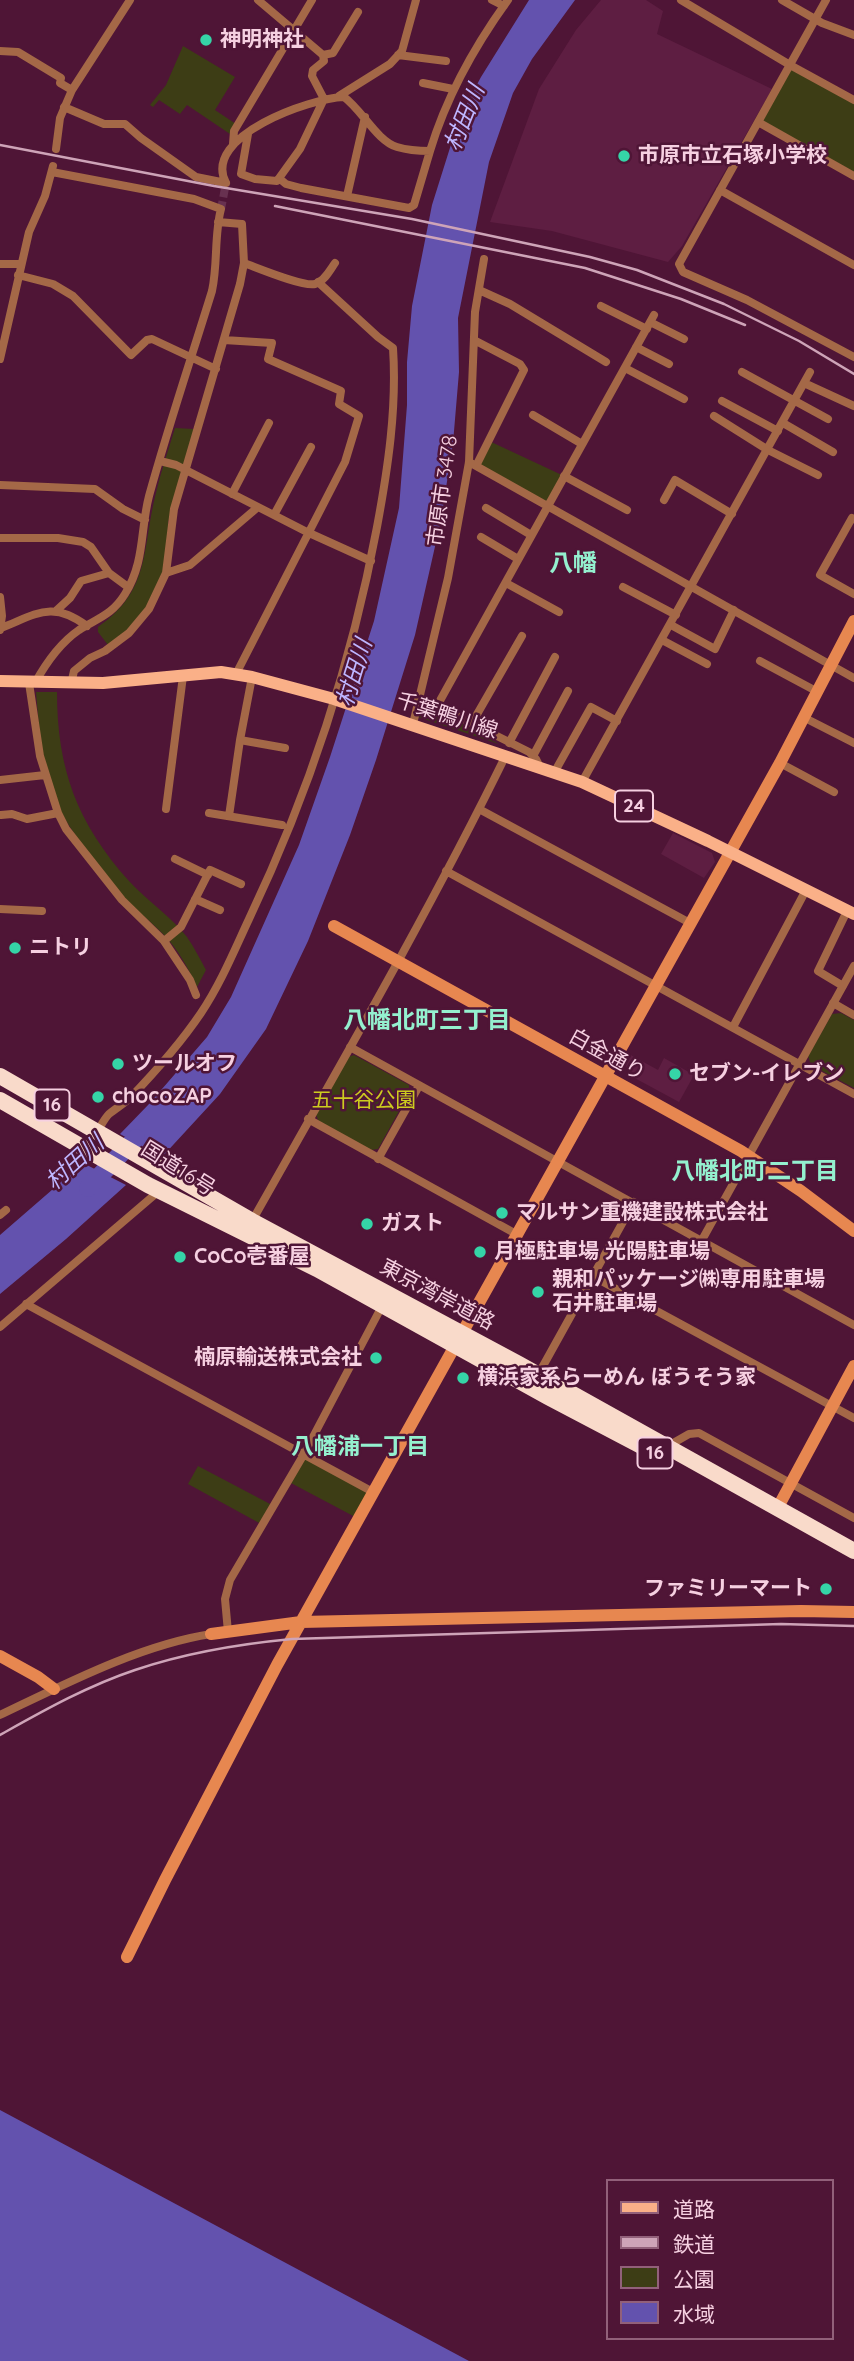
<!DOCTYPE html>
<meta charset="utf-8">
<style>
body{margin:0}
#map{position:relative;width:854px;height:2361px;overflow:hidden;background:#4f1536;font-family:Quicksand,"Noto Sans JP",sans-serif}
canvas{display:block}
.legend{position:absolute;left:606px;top:2179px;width:228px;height:161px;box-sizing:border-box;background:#4f1536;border:2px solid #92607a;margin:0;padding:9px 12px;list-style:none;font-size:21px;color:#f6d0e1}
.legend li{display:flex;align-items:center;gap:14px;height:35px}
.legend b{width:35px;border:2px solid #92607a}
</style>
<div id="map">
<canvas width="854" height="2361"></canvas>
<ul class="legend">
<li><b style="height:9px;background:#fab088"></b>道路</li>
<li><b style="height:9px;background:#cea4b8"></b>鉄道</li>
<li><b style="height:19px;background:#3d3d15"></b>公園</li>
<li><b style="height:19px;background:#6352ae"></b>水域</li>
</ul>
</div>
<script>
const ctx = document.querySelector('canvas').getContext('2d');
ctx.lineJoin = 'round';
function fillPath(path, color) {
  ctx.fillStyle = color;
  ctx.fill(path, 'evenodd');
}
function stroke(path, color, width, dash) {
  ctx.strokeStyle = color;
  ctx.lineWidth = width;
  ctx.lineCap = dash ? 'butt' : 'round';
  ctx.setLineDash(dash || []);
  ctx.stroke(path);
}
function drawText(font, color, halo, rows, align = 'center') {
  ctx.font = font + ' Quicksand,"Noto Sans JP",sans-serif';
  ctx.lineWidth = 5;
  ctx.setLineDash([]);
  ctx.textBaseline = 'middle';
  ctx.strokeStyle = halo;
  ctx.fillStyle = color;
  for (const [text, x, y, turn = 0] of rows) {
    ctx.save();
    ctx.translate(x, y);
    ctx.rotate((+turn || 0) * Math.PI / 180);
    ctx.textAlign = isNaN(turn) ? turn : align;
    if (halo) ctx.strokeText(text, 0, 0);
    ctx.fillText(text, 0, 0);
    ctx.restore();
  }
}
fillPath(new Path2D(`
 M601,0H646L663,11L657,34L772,89L682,246L668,262L552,231L490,222L539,89L576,30Z
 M673,833L712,853L715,862L704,878L661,854Z
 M629,1054L658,1070L664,1058L694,1075L679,1102L629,1075L625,1062Z`), '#5e1e42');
fillPath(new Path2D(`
 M183,46L235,77L215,110L236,124L230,134L187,105L180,114L159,100L153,107L150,105L166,85Z
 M791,68L854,102V172L761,121Z
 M175,428L194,429L168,523V545L163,577L151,601L130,629L108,645L98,632V627C150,591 142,551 155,497C160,474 168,451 175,428Z
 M487,440L564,476L547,506L476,466Z
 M36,692H57C57,769 77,823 129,881C146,900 173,918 187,937C194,947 200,959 206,970L197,987C188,968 178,949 163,934C149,920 133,908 120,893C102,871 66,827 56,801C42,766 39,729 36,692Z
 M423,706L445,714L499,744L418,717L420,707Z
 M841,1013L854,1020V1088L811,1065L808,1056L832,1014Z
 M354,1055L409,1085V1093L378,1149L371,1150L319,1122L316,1115L348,1057Z
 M304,1456L371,1492L357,1518L289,1482Z
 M198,1466L272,1505L261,1524L188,1484Z`), '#3d3d15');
fillPath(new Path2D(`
 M529,0H575L532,59L513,93L489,162L458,318L459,372L453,443L441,520L415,635L376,760L350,835L308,941L266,1029L220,1094L162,1157L120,1134L149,1104L207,1037L231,997L299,845L330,757L374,621L399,508L407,405V362L412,306L432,205L460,116L481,77Z
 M83,1163L126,1185L66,1239L0,1294V1235Z
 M0,2110L469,2361H0Z`), '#6352ae');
stroke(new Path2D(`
 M88,1188L136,1138`), '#6352ae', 18);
stroke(new Path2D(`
 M221,209L226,183`), '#683150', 8, [8, 4]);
stroke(new Path2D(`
 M258,0L323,55L333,53L358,12
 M492,0L504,6
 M681,0L790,65L854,100
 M782,0L822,23L854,35
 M826,0L679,264L683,272L747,300L854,357
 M0,51L18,52L61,78L60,83L72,90
 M398,55L446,61
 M423,83L453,89
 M339,96L390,64L402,51L416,0
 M64,107L104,124H125L141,138L196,177L226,183
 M758,122L854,176
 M248,134L241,174L255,179L277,181L300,149L324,99L312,76L313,70L324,61L323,55
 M233,144L234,131L312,0
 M56,149L60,118L72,90L130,0
 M280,179L286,184L301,188L409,208L414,205L430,151
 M226,183C201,136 311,98 344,97C362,110 377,141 397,147C407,150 420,151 430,151C447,95 474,47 508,0
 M720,190L854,265
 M347,196L365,117
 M244,263C258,268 303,287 315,284C324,282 330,270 335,263
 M0,264H20
 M18,275L53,284L73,296L131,355L147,340L152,339L216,369
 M479,290L510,304L606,362
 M601,306L647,329
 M650,322L684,339
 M224,340L272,343L268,359L341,391L339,404L359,416L345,462L236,674
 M474,340L520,364L524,370L476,466
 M636,347L669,364
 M0,359L29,232L45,196L53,166
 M625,368L684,399
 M742,372L828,419
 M804,383L854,406
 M722,401L778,431
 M533,415L582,444
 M714,416L768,450L818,475
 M783,423L833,452
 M160,461L176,465L307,532L371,561
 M469,462L854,678
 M564,476L627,510
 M0,485L95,489L123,509L145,520
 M232,494L269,423
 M664,500L675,480L732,514
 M486,508L531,535
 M274,515L311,447
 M854,519L852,518L820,575L854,594
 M481,537L518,559
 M0,538H58L83,542L91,547L109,573L128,587
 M166,573L190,565L258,507
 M506,583L559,612
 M623,587L676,615
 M0,597L2,616L0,630
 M57,610L70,598L81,581L109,573
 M671,625L715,649L734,610
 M1,628C37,614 52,600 87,626
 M662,640L707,664
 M760,661L816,691
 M29,683L40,756L58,813L66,829L122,900L164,941L190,980L196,995
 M35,683C46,663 60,643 79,630C98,618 112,615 125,594C145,562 140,531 149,496C168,427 191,359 212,291C218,264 214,235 221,209L194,199L52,172
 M71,684L74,671L90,658L105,651L129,633L149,609L166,573L174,509L240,284L244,263L242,224L218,222
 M418,700L431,703L529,752L536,759L540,767
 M437,706L654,315
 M803,717L854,743
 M472,723L522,636
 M413,724L448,578L469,462L475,312L484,259
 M240,740L285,748
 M509,743L555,657
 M533,756L568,691
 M780,763L834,792
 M554,773L591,707L617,721
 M0,780L45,775
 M582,782L810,372
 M166,809L183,676
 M479,809L690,923
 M209,813L282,825
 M1,815L12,814L27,819L58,813
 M229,816L240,740L252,677
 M175,859L208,875
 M446,871L854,1094
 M195,899L220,910
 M0,909L42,911
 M164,941L181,927L210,870L241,884
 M843,986L818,971L847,911
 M833,1003L854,1015
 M733,1027L806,890
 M350,1047L854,1325
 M308,1119L518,1235
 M97,1132C101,1126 104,1119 109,1114C116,1108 124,1104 130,1098C156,1071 180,1044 201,1013C221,983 234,951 249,919C308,795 352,661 377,527C388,468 397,408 393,348L378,337L318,282
 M378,1159L419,1086
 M0,1215L6,1210
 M252,1221C339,1067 428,914 506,755
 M702,1240L854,966
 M594,1277L854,1418
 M26,1304L373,1492
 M0,1327L159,1191
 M538,1375L634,1202
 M668,1446L689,1434L699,1433L854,1518
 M228,1632L225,1599L230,1580L304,1454L382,1306
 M0,1715C65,1684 140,1645 211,1634`), '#a46847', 8);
stroke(new Path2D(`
 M334,926L741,1151L801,1191L854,1231
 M777,1509L854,1366
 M211,1634L301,1622L801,1611L854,1612
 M0,1656L38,1677L54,1689
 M127,1957L165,1880L277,1665L780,763L854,621`), '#e78750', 12);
stroke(new Path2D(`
 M0,681L103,683L221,672L252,677L334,699L582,782L708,841L854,914`), '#fab088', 12);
stroke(new Path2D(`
 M0,1076L252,1221L519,1364L854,1551
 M0,1100L148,1185L317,1269L548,1397L643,1447`), '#f9daca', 16);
stroke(new Path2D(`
 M0,145L214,186L412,219L590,257L637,270L724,304L799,341L854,374
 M275,206L585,268L681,299L745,325
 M0,1735C43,1711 87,1686 135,1670C185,1653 239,1644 292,1639L781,1624L854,1626`), '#cea4b8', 2.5);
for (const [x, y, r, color] of [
 [206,40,7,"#35d4a7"],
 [624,156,7,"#35d4a7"],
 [15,948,7,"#35d4a7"],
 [118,1064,7,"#35d4a7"],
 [675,1074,7,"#35d4a7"],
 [98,1097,7,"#35d4a7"],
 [502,1213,7,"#35d4a7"],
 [367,1224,7,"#35d4a7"],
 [480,1252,7,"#35d4a7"],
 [180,1257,7,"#35d4a7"],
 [538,1292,7,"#35d4a7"],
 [376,1358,7,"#35d4a7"],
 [463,1378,7,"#35d4a7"],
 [826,1589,7,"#35d4a7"]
]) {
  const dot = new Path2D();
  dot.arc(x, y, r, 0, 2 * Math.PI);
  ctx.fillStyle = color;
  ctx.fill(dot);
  stroke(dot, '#4f1536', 2.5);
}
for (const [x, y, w] of [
 [634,806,38],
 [52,1105,35],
 [655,1453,35]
]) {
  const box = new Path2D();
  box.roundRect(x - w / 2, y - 15.5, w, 31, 5);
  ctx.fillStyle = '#4f1536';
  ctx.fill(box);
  stroke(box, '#f6d0e1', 2);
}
drawText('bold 19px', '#f6d0e1', null, [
 ["24",634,806],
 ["16",52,1105],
 ["16",655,1453]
]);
drawText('bold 21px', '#f6d0e1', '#4f1536', [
 ["神明神社",220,40],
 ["市原市立石塚小学校",638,156],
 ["ニトリ",29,948],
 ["ツールオフ",132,1064],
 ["セブン-イレブン",689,1074],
 ["chocoZAP",112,1097],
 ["マルサン重機建設株式会社",516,1213],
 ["ガスト",381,1224],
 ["月極駐車場 光陽駐車場",494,1252],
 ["CoCo壱番屋",194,1257],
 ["親和パッケージ㈱専用駐車場",552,1280],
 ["石井駐車場",552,1304],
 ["楠原輸送株式会社",362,1358,"right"],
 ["横浜家系らーめん ぼうそう家",477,1378],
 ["ファミリーマート",812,1589,"right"]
], 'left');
drawText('21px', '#f6d0e1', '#4f1536', [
 ["市原市 3478",443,491,-82],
 ["千葉鴨川線",447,716,18],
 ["白金通り",607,1055,29],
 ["国道16号",178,1169,32],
 ["東京湾岸道路",437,1295,28]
]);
drawText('21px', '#cdcb1f', '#4f1536', [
 ["五十谷公園",364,1101]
]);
drawText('italic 23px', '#beb6ff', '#4f1536', [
 ["村田川",465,118,-68],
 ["村田川",355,673,-73],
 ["村田川",75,1163,-42]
]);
drawText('bold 23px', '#94f0cf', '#4f1536', [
 ["八幡浦一丁目",360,1447]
]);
drawText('bold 24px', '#94f0cf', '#4f1536', [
 ["八幡",573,564],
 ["八幡北町三丁目",427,1021],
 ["八幡北町二丁目",755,1172]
]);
</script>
